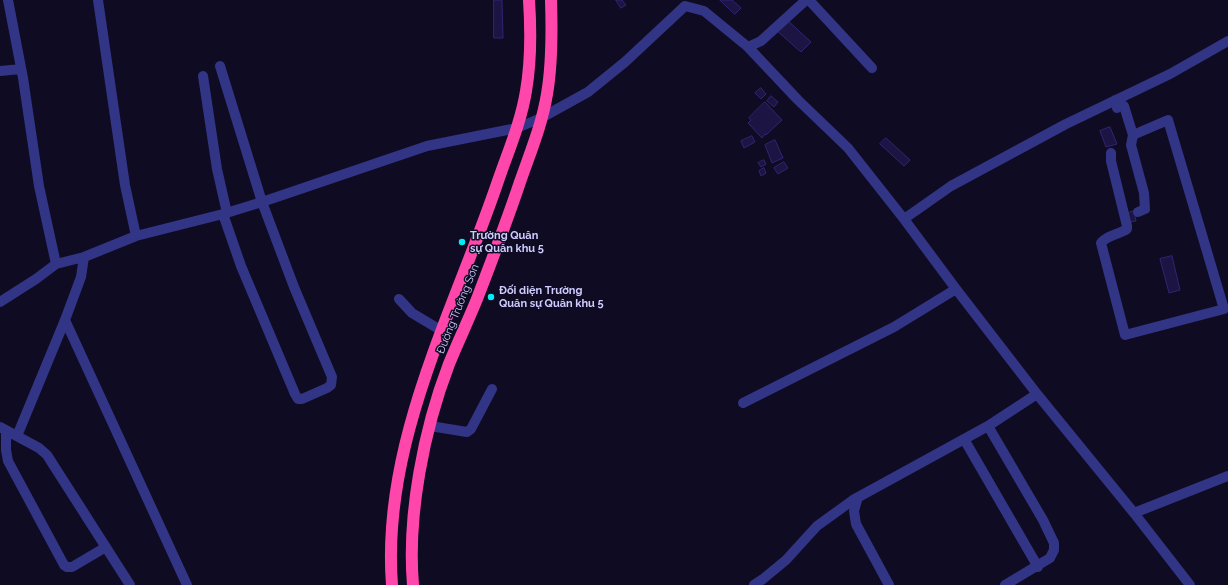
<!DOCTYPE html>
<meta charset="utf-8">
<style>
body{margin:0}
canvas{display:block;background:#0e0b22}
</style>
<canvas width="1228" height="585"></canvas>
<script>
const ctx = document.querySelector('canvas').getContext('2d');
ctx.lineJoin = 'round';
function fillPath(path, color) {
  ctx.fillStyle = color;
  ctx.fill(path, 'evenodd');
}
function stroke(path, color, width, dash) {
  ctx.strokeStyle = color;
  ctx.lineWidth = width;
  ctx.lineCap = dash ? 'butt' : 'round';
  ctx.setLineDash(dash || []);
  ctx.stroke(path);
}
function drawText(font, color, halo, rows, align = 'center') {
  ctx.font = font + ' Raleway,sans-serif';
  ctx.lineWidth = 3;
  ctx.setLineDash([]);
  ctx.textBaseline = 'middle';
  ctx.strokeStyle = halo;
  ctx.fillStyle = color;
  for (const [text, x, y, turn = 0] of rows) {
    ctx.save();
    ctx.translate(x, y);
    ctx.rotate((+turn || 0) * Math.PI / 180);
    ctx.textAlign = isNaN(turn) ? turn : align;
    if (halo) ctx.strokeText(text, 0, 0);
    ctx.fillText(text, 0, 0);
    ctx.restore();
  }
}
const building = new Path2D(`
 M494,0H502L503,38H494Z
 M616,0H622L626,5L621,8Z
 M720,0H732L741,8L735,14Z
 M786,19L811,42L801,52L776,30Z
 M761,88L766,94L761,99L755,93Z
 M771,96L778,102L774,107L767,101Z
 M765,102L782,120L766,135L765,134L762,138L748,123L751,120L749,118Z
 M1110,127L1117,144L1106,147L1100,131Z
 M752,136L755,142L744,148L741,141Z
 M886,138L910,160L904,166L880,144Z
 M775,140L783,158L772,163L765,145Z
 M764,160L766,164L761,167L758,163Z
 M784,162L788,168L778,174L774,168Z
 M764,168L766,173L761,176L759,171Z
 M1134,211L1136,221L1130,222L1128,213Z
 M1172,256L1180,290L1169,293L1160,259Z`);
fillPath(building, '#1c1544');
stroke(building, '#302572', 1);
stroke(new Path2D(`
 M8,0L23,78L39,186L56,264
 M98,0L125,185L136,236
 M809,0L872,68
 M748,47L761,41L806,0
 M220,66L262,202L294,287L332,377L331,385L327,388L302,399H298L295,394L241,266L223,214
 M0,71L21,69
 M203,76L217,169L227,213
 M1133,135L1131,145L1144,193L1145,209L1138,212
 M1111,153V161L1127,226V229C1118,235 1107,235 1101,243L1125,335L1224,309L1168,120L1133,135L1124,106L1120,104L1117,108L1115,100
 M904,219L951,186L1066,124L1170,74L1228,41
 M399,299L412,313L442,331
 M0,302L36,279L56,264L84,257L136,236L223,214L262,202L427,146L517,128L541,118L588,92L625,62L685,6L704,11L748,47L798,100L848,148L904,219L956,289L1037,394L1134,513L1190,585
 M65,320L187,585
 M743,403L894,327L956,289
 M430,426L467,432L471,429L492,389
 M988,426L1043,520L1054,543V550L1050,558L1005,585
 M0,427L39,448L47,455L130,585
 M6,431V450L8,461L64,565L67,567H72L106,547
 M17,436L65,320L81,277L84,257
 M964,439L1038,567
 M858,497L854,511L856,524L889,585
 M1134,513L1228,476
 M754,585L763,579L786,560L817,526L853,500L988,426L1037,394`), '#323485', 10);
stroke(new Path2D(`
 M392,585C381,444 454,311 498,181C508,152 521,122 526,91C531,62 531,30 529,0
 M413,585C407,515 424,429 449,364C458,342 468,321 477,299C492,260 507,221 520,182C530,153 542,125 547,94C552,65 552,30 551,0`), '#ff47ab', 12);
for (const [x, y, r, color] of [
 [462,242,4,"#00edf7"],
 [491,297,4,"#00edf7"]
]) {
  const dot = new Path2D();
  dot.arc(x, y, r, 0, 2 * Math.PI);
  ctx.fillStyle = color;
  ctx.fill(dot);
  stroke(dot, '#0e0b22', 1.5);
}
drawText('bold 11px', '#ceccff', '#0e0b22', [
 ["Trường Quân",470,236],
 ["sự Quân khu 5",470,249],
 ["Đối diện Trường",499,291],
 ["Quân sự Quân khu 5",499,304]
], 'left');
drawText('11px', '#ceccff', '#0e0b22', [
 ["Đường Trường Sơn",458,309,-68]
]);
</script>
